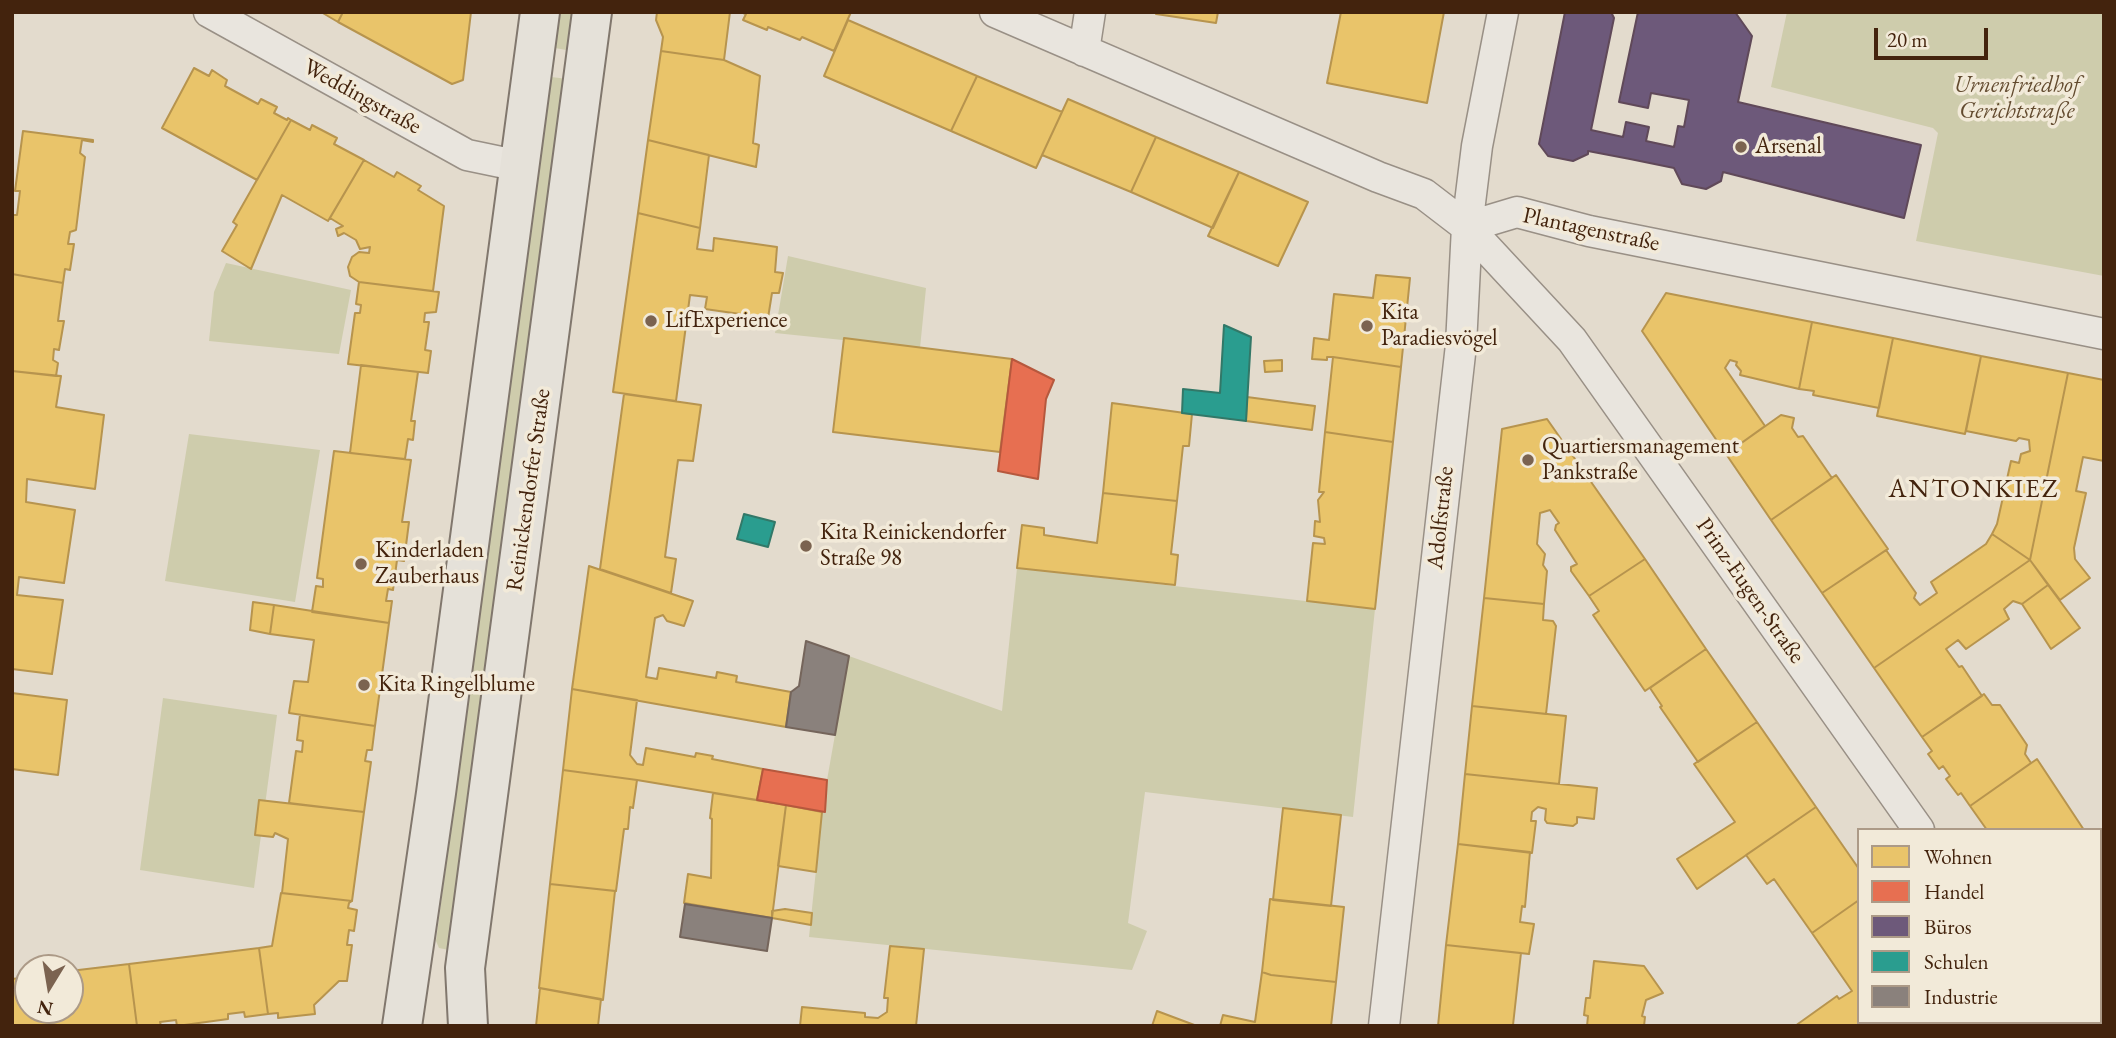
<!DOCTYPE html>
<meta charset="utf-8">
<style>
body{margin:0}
#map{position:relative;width:2116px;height:1038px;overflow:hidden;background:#e3dbcd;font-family:"EB Garamond",serif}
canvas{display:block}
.frame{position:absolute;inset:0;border:14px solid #43230d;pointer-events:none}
.legend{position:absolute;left:1857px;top:828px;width:245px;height:196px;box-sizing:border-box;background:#f2ead9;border:2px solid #ac9a87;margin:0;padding:9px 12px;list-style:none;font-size:21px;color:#43230d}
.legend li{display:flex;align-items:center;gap:14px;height:35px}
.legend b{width:35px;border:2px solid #ac9a87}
.north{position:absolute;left:14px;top:954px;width:70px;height:70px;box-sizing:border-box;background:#f2ead9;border:2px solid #ac9a87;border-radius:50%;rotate:191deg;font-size:19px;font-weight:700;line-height:28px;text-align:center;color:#43230d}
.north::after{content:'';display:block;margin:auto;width:24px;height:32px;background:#7b6350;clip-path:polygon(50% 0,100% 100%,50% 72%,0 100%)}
.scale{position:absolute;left:1874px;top:28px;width:114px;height:32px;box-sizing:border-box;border:4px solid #43230d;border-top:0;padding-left:9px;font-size:21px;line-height:24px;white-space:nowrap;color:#43230d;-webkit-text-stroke:5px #f2ead9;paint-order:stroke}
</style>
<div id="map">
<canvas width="2116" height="1038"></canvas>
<div class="frame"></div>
<ul class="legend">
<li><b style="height:19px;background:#e9c46a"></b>Wohnen</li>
<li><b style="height:19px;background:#e76f51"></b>Handel</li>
<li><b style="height:19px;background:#6d597a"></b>Büros</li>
<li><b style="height:19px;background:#2a9d8f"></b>Schulen</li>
<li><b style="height:19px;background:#8a817c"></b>Industrie</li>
</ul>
<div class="north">N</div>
<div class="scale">20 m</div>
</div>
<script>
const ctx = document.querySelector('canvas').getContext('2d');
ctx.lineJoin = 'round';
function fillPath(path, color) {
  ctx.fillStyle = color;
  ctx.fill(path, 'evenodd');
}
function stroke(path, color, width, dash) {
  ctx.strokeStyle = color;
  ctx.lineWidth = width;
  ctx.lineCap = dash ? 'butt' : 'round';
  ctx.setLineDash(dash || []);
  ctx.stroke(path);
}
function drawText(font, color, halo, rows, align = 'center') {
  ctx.font = font + ' "EB Garamond",serif';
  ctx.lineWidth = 7;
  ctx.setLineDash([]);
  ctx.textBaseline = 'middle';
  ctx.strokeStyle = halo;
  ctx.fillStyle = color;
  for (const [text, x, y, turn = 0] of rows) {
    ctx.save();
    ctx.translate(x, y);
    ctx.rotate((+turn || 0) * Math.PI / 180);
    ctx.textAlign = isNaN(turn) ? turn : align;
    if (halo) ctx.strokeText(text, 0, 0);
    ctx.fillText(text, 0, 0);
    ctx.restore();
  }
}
fillPath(new Path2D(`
 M560,12H578L572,51L555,48Z
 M1787,12H2104V276L1916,241L1938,133L1933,128L1771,87Z
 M551,77L568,79L449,950L439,948L436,941Z
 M788,256L926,288L920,348L775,333Z
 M226,263L351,290L339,354L209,341L214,292Z
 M189,434L320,450L295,602L165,581Z
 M1017,568L1375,609L1353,817L1145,792L1128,923L1147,931L1132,970L809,937L822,812H825L827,780L849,656L1002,711Z
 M163,698L277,715L254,888L140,870Z`), '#ceccac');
const homes = new Path2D(`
 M321,12H343L338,22Z
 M343,12H471L463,80L452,84L338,22Z
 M657,12H730L724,60L661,51L663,37L656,20Z
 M740,12H851L834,51L802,37L800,40L768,27L767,30L743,20L746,14Z
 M1156,12H1218L1216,23L1156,14Z
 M1341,12H1444L1427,103L1327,83Z
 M848,20L977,76L951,131L824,76Z
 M661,51L724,60L760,76L753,143L759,145L756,167L648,140Z
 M194,68L209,76L212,70L227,80L225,86L258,104L261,99L277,107L274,113L287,120L288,118L291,120L257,180L162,128Z
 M977,76L1062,112L1036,168L951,131Z
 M1068,99L1156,137L1131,192L1042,155Z
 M291,120L310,130L312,125L337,138L334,144L364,160L328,221L282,195L251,269L222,251L237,225L233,222Z
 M23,131L93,140V142L82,140L80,153L85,157L76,230L70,232L68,244H74L70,270L65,269L63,283L12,274V215H17L20,191H15Z
 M1156,137L1239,172L1213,228L1131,192Z
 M648,140L709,155L700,228L638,213Z
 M364,160L394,177L397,172L421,186L418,190L444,206L433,291L359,282L350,276L348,267L352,257L359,252L369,253L370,247L360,249L356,240L344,233L338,236L336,229L343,226L330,218Z
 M1239,172L1308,202L1278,266L1208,236Z
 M638,213L700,228L697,249L713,251L714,238L777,247L775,272L783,273L779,293H772L768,318L705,309L707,297L690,295L676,401L613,392Z
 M12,274L63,283L58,321H64L59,350L54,349L53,360L58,363L56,376L12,371Z
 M1376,275L1410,278L1401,367L1333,357H1327V360L1312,359L1314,338L1329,340L1334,294L1373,298Z
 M359,282L439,292L436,312L425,313L424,322H429L425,350L431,351L428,373L348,364L355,313H360L361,305L356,304Z
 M1666,293L1812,322L1799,389L1740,375L1741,371L1736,365L1737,362L1730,360L1725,368L1765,426L1726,454L1642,331Z
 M1812,322L1893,338L1879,408L1813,395L1814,391L1799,389Z
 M844,338L1012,359L1000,452L833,432Z
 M1893,338L1981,356L1965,434L1877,416Z
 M1981,356L2068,373L2030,560L1992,534L1997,524L2011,461L2019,463L2021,454L2030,451L2029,440L2019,438L2016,441L1966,431Z
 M1333,357L1401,367L1393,442L1325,432Z
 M1282,360V371L1265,372L1264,361Z
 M361,365L418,372L411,421H415L413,440L408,439L405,459L350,453Z
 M12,371L61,376L56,407L104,415L95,489L27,479L26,502L75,510L64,583L19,577L17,595L63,600L52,674L12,669Z
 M2068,373L2104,380V461L2083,457L2076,491L2086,493L2074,548L2075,559L2090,578L2060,600L2030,560Z
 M624,394L701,405L693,461L678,460L665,557L676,559L671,593L600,569Z
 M1247,397L1315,406L1312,430L1246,421Z
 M1112,403L1192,414L1189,446H1183L1177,501L1103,493Z
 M1781,415L1794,418L1792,428L1798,437L1803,436L1832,478L1771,520L1726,454Z
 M1547,419L1645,559L1589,596L1571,571V567L1577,564L1555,530L1556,525L1559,523L1550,510L1540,513L1537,544L1545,554L1543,565L1547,571L1544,604L1484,598L1502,429Z
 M1325,432L1393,442L1375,609L1307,601L1313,543L1325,544L1324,538L1314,536L1315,521L1320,522L1318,500L1324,492H1319Z
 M334,451L411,460L402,522H409L404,561L397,560L393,590L388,589L386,601H392L389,623L312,612L316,586L323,587V579L317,578Z
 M1836,475L1888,549L1822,593L1771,520Z
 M1103,493L1177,501L1171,554L1178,555L1175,585L1017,568L1022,525L1044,528V535L1097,543Z
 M1992,534L2030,560L1874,668L1822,593L1886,550L1916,593L1914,598L1920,605L1937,593L1931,582L1986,544Z
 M1645,559L1706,649L1645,691L1593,615L1599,611L1589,596Z
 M2030,560L2048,585L2022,604L2013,601L2004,609L2009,619L1966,649L1958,640L1946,649L1959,667L1962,666L1982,696L1922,737L1874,668Z
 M589,566L693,601L684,626L667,621L663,615L655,618L646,677L657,679L659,668L716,678L717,672L737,676L736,682L791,692L786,727L572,689Z
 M2048,585L2080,628L2051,649L2022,604Z
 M1484,598L1544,604L1543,620L1553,621L1556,626L1546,714L1472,706Z
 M253,602L274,605L270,634L250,630Z
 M274,605L389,623L375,726L289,713L294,681L308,682L314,640L270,634Z
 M1706,649L1757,722L1698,762L1660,707L1662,706L1650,688Z
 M572,689L637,700L630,755L637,764L643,765L646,748L695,757L696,753L713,756L712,759L763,769L757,800L637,780L563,770Z
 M12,693L67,700L58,775L12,769Z
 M1984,694L1992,705H2000L2027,745L2025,754L2031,763L1970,806L1961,793L1958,795L1946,779L1950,776L1943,766L1939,769L1928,754L1932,751L1922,737Z
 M1472,706L1566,716L1559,784L1465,774Z
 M300,715L375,726L372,750H367L365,761L371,762L364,812L289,803L296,751L302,752L303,741L297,740Z
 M1757,722L1816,807L1697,889L1677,859L1735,822L1694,764Z
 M2037,759L2084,830H1987L1970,806Z
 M563,770L637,780L633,808L630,807L628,829H624L616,891L550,884Z
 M1465,774L1597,788L1594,819L1577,817V823L1573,826L1547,823L1545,820L1546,809L1538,807L1532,812L1531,821H1536L1532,853L1458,844Z
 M713,793L786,805L772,918L684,903L688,874L711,878L712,819L710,818Z
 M259,800L364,812L352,901L282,893L288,839L275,833L273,837L255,835Z
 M786,805L822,812L816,872L778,866Z
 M1816,807L1859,869V900L1812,933L1774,879L1767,884L1746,855Z
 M1283,808L1341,815L1331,906L1273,900Z
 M1458,844L1530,852L1525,907L1522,906L1520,922L1534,924L1529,954L1446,945Z
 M2100,852L2104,857V919L2100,921Z
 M550,884L615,891L603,1000L539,988Z
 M281,893L352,901L349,903L348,908L357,910L354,931L349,930L347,945H352L347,981H339L314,1005L315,1014L278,1018V1013L268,1014L259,948L272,946Z
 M1270,899L1344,907L1336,982L1271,975L1262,972Z
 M1859,900V1022H1863L1858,1026H1795L1837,996L1839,999L1852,991L1812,933Z
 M785,909L812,913L811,925L772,918V911Z
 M2104,919V996L2100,991V921Z
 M1446,945L1521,953L1513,1025L1438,1026Z
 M890,946L924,949L916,1026H800L802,1007L865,1013V1017L878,1018L887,1012L888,998H884Z
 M259,948L268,1014L245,1017L244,1012L228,1014V1019L177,1026L176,1020L160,1022L161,1026H137L129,964Z
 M1594,961L1644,966L1663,993L1646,1000L1642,1016L1645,1017L1644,1026H1587L1588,1016L1584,1015L1586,998H1590Z
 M129,964L137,1026H12V979L28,977V1010H70V971Z
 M1262,972L1271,975L1336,982L1331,1026H1220L1223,1015L1255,1022Z
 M540,988L601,999L598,1026H536Z
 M1157,1011L1197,1026H1152Z
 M1863,1022H1964L1966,1026H1858Z`);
fillPath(homes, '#e9c46a');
stroke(homes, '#b7944e', 2);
const shops = new Path2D(`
 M1012,359L1054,380L1046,399L1038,479L998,471Z
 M763,769L827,780L825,812L757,800Z`);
fillPath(shops, '#e76f51');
stroke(shops, '#b6583d', 2);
const offices = new Path2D(`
 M1565,12H1615L1612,14L1614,18L1591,130L1623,137L1626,122L1649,127L1646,141L1674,147L1678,126L1684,127L1689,100L1651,93L1648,108L1619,102L1638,12H1735L1752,36L1738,102L1921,145L1904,218L1723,172L1721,181L1706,189L1682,184L1674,168L1630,159L1588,151V154L1573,161L1548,156L1539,144Z`);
fillPath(offices, '#6d597a');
stroke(offices, '#604959', 2);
const schools = new Path2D(`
 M1224,325L1251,337L1246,421L1182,413L1183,389L1220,393Z
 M744,514L775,522L768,547L737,539Z`);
fillPath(schools, '#2a9d8f');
stroke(schools, '#327868', 2);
const industry = new Path2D(`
 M806,641L849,656L835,735L786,727L791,692L799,686Z
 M685,904L772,918L767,951L680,937Z`);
fillPath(industry, '#8a817c');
stroke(industry, '#75655b', 2);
const street = new Path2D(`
 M209,12L467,155L520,166
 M995,12L1378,177L1424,194L1467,227L1572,340L1919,830
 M1084,51L1090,12
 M1467,227L1517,212L1589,231L2104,334
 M2056,1022L2058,1026
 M1384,1026L1461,345L1467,227L1477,146L1503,12`);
const primary = new Path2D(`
 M402,1026L436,793L540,12
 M468,1026L465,968L592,12`);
stroke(street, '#999086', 33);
stroke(primary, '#81776d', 42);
stroke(street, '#e9e5de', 30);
stroke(primary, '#e5e1d9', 38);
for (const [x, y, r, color] of [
 [1741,147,7,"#7b6350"],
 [651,321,7,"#7b6350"],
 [1367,326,7,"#7b6350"],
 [1528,460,7,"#7b6350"],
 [806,546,7,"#7b6350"],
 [361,564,7,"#7b6350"],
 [364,685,7,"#7b6350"]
]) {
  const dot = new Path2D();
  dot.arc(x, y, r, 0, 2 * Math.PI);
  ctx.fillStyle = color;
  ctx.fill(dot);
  stroke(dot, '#f2ead9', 2.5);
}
drawText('italic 23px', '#624a2e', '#f2ead9', [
 ["Urnenfriedhof",2017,86],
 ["Gerichtstraße",2017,112]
]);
drawText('23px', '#43230d', '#f2ead9', [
 ["Weddingstraße",362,97,29],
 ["Plantagenstraße",1591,230,12],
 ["Reinickendorfer Straße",529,490,-82],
 ["Adolfstraße",1441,518,-84],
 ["Prinz-Eugen-Straße",1750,591,55]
]);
drawText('23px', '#43230d', '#f2ead9', [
 ["Arsenal",1755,147],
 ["Kita",1381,313],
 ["Paradiesvögel",1381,339],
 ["LifExperience",665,321],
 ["Quartiersmanagement",1542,447],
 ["Pankstraße",1542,473],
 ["Kita Reinickendorfer",820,533],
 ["Straße 98",820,559],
 ["Kinderladen",375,551],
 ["Zauberhaus",375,577],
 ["Kita Ringelblume",378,685]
], 'left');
ctx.letterSpacing = '2px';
drawText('26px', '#43230d', '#f2ead9', [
 ["ANTONKIEZ",1974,490]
]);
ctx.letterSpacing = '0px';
</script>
